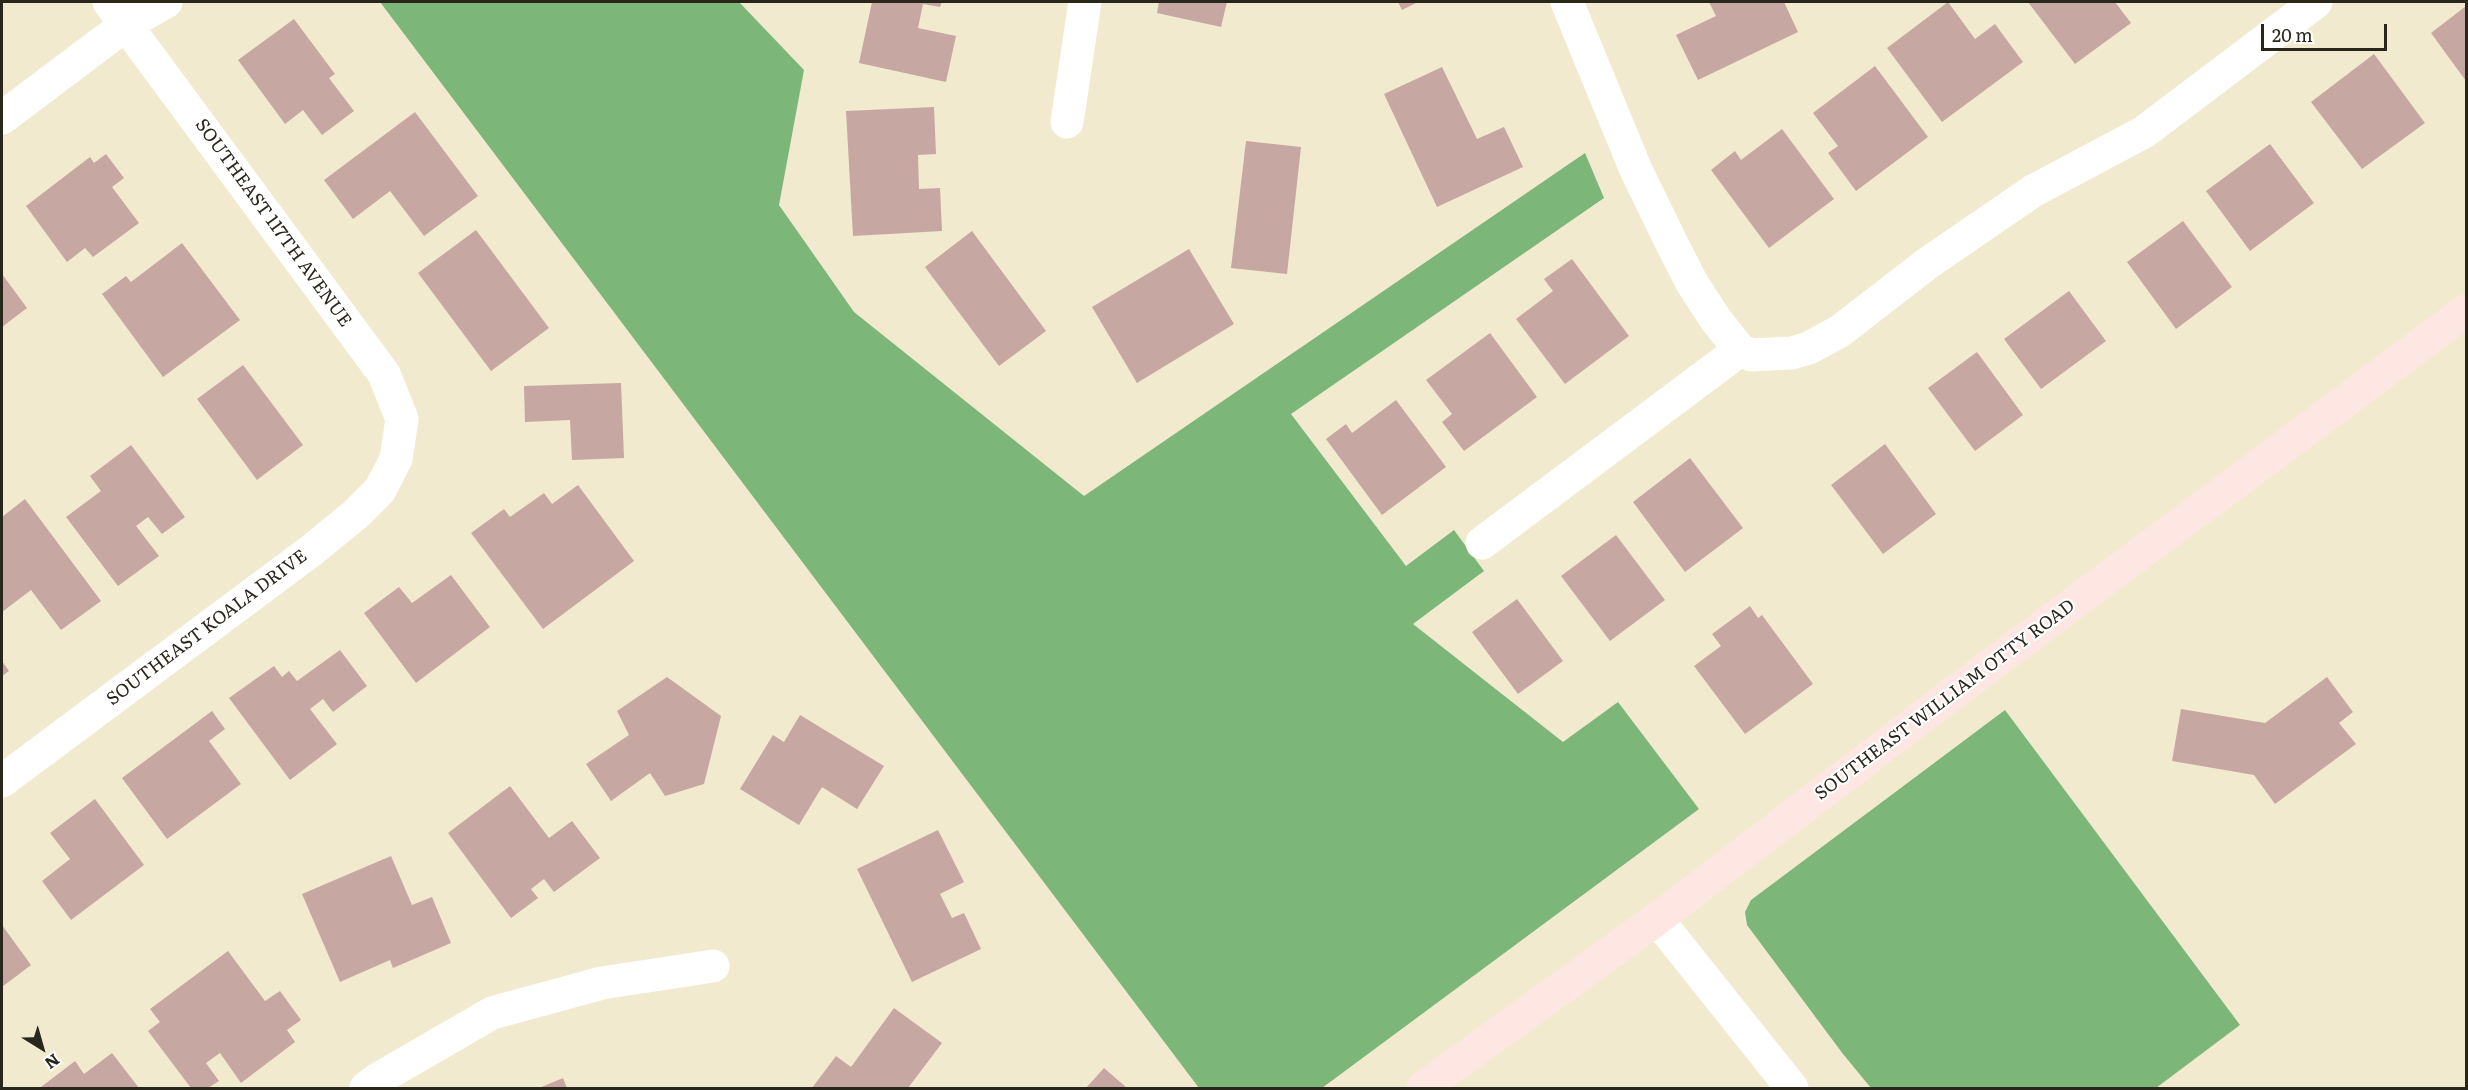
<!DOCTYPE html>
<style>
body{margin:0}
#map{position:relative;width:2468px;height:1090px;overflow:hidden;background:#f2eace;font-family:Literata,serif}
canvas{display:block}
.frame{position:absolute;inset:0;border:3px solid #29261c;pointer-events:none}
.north{position:absolute;left:12px;top:1018px;width:60px;height:60px;-webkit-text-stroke:4px #fff;paint-order:stroke;rotate:143deg;font-size:16px;font-weight:700;line-height:24px;text-align:center;color:#29261c}
.north::after{content:'';display:block;margin:auto;width:21px;height:27px;background:#29261c;clip-path:polygon(50% 0,100% 100%,50% 72%,0 100%)}
.scale{position:absolute;left:2261px;top:24px;width:126px;height:27px;box-sizing:border-box;border:3px solid #29261c;border-top:0;padding-left:8px;font-size:18px;line-height:21px;white-space:nowrap;color:#29261c;-webkit-text-stroke:4px #fff;paint-order:stroke}
</style>
<div id="map">
<canvas width="2468" height="1090"></canvas>
<div class="frame"></div>
<div class="north">N</div>
<div class="scale">20 m</div>
</div>
<script>
const ctx = document.querySelector('canvas').getContext('2d');
ctx.lineJoin = 'round';
function fillPath(path, color) {
  ctx.fillStyle = color;
  ctx.fill(path, 'evenodd');
}
function stroke(path, color, width, dash) {
  ctx.strokeStyle = color;
  ctx.lineWidth = width;
  ctx.lineCap = dash ? 'butt' : 'round';
  ctx.setLineDash(dash || []);
  ctx.stroke(path);
}
function drawText(font, color, halo, rows, align = 'center') {
  ctx.font = font + ' Literata,serif';
  ctx.lineWidth = 4.5;
  ctx.setLineDash([]);
  ctx.textBaseline = 'middle';
  ctx.strokeStyle = halo;
  ctx.fillStyle = color;
  for (const [text, x, y, turn = 0] of rows) {
    ctx.save();
    ctx.translate(x, y);
    ctx.rotate((+turn || 0) * Math.PI / 180);
    ctx.textAlign = isNaN(turn) ? turn : align;
    if (halo) ctx.strokeText(text, 0, 0);
    ctx.fillText(text, 0, 0);
    ctx.restore();
  }
}
fillPath(new Path2D(`
 M380,2H739L804,70L779,205L854,312L1084,496L1585,153L1604,198L1291,414L1406,566L1454,530L1484,571L1413,624L1563,742L1618,702L1699,809L1322,1088H1199Z
 M2005,710L2240,1025L2156,1088H1871L1843,1054L1747,925L1745,912L1751,900Z`), '#7db679');
fillPath(new Path2D(`
 M872,2H942L940,7L923,4L918,28L956,36L946,82L859,63Z
 M1159,2H1227L1221,27L1157,13Z
 M1398,2H1418L1402,10Z
 M1709,2H1784L1798,32L1698,80L1676,35L1716,16Z
 M1948,2L1975,39L1995,24L2023,62L1942,122L1887,48Z
 M2028,2H2115L2131,23L2075,64Z
 M2466,6V81L2431,33Z
 M294,19L335,74L329,78L354,111L322,135L303,110L285,124L238,60Z
 M2374,54L2425,123L2362,169L2311,102Z
 M1875,66L1928,137L1856,191L1828,153L1838,146L1813,113Z
 M1442,67L1477,139L1504,127L1523,167L1437,207L1384,94Z
 M934,107L936,154L918,155L919,189L940,188L942,231L853,236L846,111Z
 M415,112L478,196L424,236L390,191L353,219L324,180Z
 M1782,129L1834,199L1769,248L1711,170L1735,151L1741,160Z
 M1246,141L1301,147L1287,274L1231,268Z
 M2270,144L2314,203L2250,251L2206,191Z
 M106,154L124,178L112,187L139,223L93,257L85,248L67,262L26,206L90,157L94,163Z
 M2183,221L2232,287L2176,329L2127,262Z
 M476,230L549,328L491,371L418,273Z
 M972,231L1046,331L999,366L925,267Z
 M182,243L240,320L163,377L102,294L126,276L131,282Z
 M1189,249L1234,324L1137,383L1092,307Z
 M1572,259L1629,336L1565,384L1516,319L1553,291L1544,279Z
 M2,274L27,308L2,327Z
 M2069,291L2106,341L2041,389L2004,339Z
 M1490,333L1537,397L1464,451L1442,422L1452,414L1426,380Z
 M1977,352L2023,415L1975,451L1928,388Z
 M243,365L303,445L257,480L197,399Z
 M621,383L624,458L572,460L570,420L525,422L524,386Z
 M1396,400L1446,467L1382,515L1326,439L1346,424L1352,433Z
 M1885,444L1936,514L1883,554L1831,485Z
 M131,445L185,517L162,534L148,517L136,526L159,556L118,586L66,517L101,491L90,476Z
 M1690,458L1743,528L1685,572L1633,502Z
 M578,485L634,561L543,629L471,533L504,509L510,517L544,493L552,504Z
 M25,499L101,601L61,630L31,590L2,612V517Z
 M1616,535L1665,600L1610,641L1561,576Z
 M451,575L490,627L416,683L364,613L399,587L412,603Z
 M1517,599L1563,661L1518,694L1472,632Z
 M1750,606L1758,618L1762,615L1813,684L1745,734L1694,666L1721,646L1712,634Z
 M340,650L367,686L333,712L323,699L310,709L337,744L290,780L229,698L274,666L282,677L289,671L297,681Z
 M2,661L9,671L2,676Z
 M667,677L721,716L704,784L665,796L650,773L611,801L586,764L629,735L617,711Z
 M2327,677L2353,712L2339,723L2356,744L2275,804L2254,775L2172,761L2181,709L2265,723Z
 M212,711L225,729L209,741L241,784L167,839L122,778Z
 M800,715L884,766L857,809L822,787L799,825L740,789L773,735L784,742Z
 M510,786L549,838L572,821L600,858L554,892L544,879L531,889L538,898L511,918L448,833Z
 M95,799L144,865L71,920L42,881L70,859L50,833Z
 M938,830L964,882L940,894L952,918L964,913L981,949L912,982L857,869Z
 M391,856L412,905L432,897L451,943L393,968L390,960L340,982L302,894Z
 M2,925L31,965L2,987Z
 M228,951L265,1001L280,991L301,1020L287,1030L295,1042L241,1083L220,1053L206,1063L219,1081L208,1088H191L148,1031L160,1022L150,1009Z
 M894,1008L942,1043L908,1088H812L836,1056L851,1067Z
 M112,1053L139,1088L41,1087L75,1061L84,1074Z
 M1104,1068L1127,1088H1086Z
 M563,1078L567,1088H539Z`), '#c6a7a1');
stroke(new Path2D(`
 M1567,2L1636,170L1673,246L1692,283L1716,320L1740,350L1751,355L1792,353L1809,348L1840,331L1928,263L2033,191L2144,132L2316,2
 M2,118L127,24L166,2
 M1067,122L1085,2
 M1482,543L1740,350
 M2,781L312,550L356,514L380,490L396,459L402,419L384,374L109,2
 M1657,919L1792,1088
 M366,1088L378,1079L492,1013L602,983L713,966`), '#fff', 33);
stroke(new Path2D(`
 M1423,1088L1657,919L1972,679L2466,311`), '#fee7e2', 33);
drawText('18px', '#29261c', '#fff', [
 ["SOUTHEAST 117TH AVENUE",273,223,54],
 ["SOUTHEAST KOALA DRIVE",207,628,-37],
 ["SOUTHEAST WILLIAM OTTY ROAD",1945,700,-37]
]);
</script>
